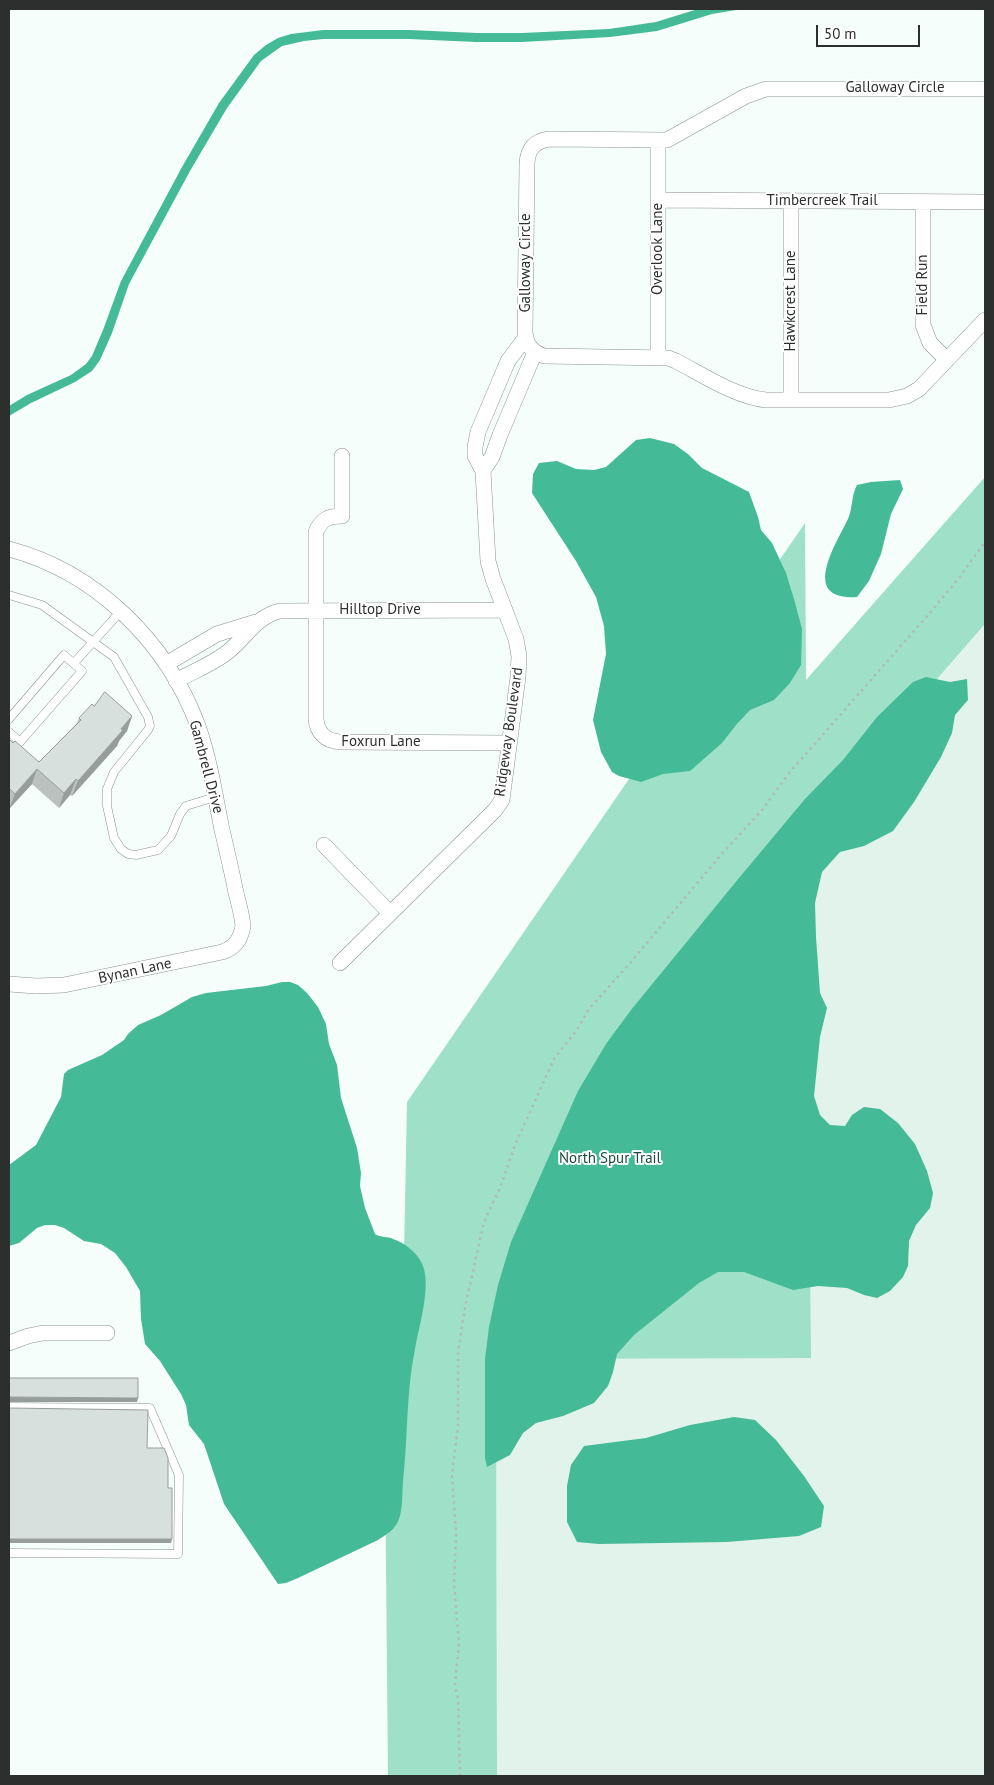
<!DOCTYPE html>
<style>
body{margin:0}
#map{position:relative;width:994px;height:1785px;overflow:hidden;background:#f5fefa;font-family:"PT Sans",sans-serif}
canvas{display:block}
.frame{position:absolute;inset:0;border:10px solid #2c2f2e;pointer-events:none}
.scale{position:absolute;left:816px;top:25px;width:104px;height:22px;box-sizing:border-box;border:2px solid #2c2f2e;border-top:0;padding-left:6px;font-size:15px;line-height:18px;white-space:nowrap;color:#2c2f2e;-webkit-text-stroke:4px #fff;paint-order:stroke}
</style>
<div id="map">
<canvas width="994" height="1785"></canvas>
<div class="frame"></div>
<div class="scale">50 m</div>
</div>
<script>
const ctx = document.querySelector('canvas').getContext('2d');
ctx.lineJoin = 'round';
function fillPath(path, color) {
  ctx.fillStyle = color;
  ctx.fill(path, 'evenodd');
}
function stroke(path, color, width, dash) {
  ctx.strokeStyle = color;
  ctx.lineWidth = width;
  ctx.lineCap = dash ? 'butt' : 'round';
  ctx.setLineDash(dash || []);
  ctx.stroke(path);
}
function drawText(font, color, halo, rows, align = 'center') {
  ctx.font = font + ' "PT Sans",sans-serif';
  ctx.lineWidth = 4;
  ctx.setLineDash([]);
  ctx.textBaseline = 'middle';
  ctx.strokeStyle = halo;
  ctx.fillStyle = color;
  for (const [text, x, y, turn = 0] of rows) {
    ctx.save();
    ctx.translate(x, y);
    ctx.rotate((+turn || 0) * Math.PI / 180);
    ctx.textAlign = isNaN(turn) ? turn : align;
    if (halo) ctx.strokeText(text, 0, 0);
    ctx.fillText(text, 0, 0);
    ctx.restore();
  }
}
fillPath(new Path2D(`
 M985,624V1776H497L496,1359L811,1331L807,828Z`), '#e2f3ec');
fillPath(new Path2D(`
 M985,477V624L807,828L811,1358L496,1359L497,1776H388L384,1359L402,1358L407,1102L805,523L806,680Z`), '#9ee1c8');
fillPath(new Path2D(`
 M698,9H742L712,14L657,31L610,37L522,42H476L409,39H323L304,41L282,46L261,61L227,108L190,171L129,284L112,333L100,360L92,371L75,382L31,403L9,416V406L27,395L71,375L86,364L92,356L103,330L121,281L182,167L219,103L254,55L266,45L278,38L291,34L323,30H409L477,33H522L609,29L656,22Z
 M650,438L674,444L688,454L702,468L749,492L758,517L761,530L772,543L786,573L794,599L802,629L801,665L790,683L774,700L750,710L736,725L722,743L690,771L663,774L641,782L619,776L612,772L601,752L593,720L606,654L604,626L596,597L576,561L532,493L533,474L539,463L557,461L576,469L594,470L606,467L636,440Z
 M900,480L903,489L891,514L881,554L869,581L857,597C799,601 836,544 848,519C853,508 851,496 857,485L871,482Z
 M926,677L950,682L967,679L968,700L955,715L952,733L941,757L914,802L893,831L864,846L840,852L822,872L815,903L816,937L820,993L827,1008L820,1037L814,1096L820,1115L830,1125L845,1126L852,1115L864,1107L880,1109L898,1123L915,1144L927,1171L933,1193L930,1208L916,1225L909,1241L908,1266L903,1277L890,1291L877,1298L864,1295L847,1288L818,1286L793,1290L744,1272H718L699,1283L634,1335L617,1354L613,1372L608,1386L594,1403L563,1416L536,1423L523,1433L510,1455L487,1467L485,1458V1359L489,1327L498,1285L511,1242L578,1091L606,1044L631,1010L739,878L805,799L843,760L877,717L913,682Z
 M282,982H290L298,985L307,993L318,1007L326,1024L329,1044L337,1065L341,1098L357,1148L361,1173L360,1186L365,1208L375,1234C381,1238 387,1236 393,1239C405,1243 418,1253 423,1266C431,1288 419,1326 415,1349C406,1392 408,1438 403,1481C402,1493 403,1508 399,1519C395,1530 387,1534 378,1540L298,1578L286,1583L278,1584L224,1504L204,1444L189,1425L186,1405L181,1394L160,1361L145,1344L141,1319L140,1291L126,1267L115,1253L101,1244L84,1241L64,1228L55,1225H45L37,1228L19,1243L9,1246V1165L36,1145L61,1097L64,1074L68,1070L102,1055L124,1040L128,1034L138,1025L161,1015L192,997L206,993L266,986Z
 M734,1417L755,1420L776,1440L804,1476L824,1506L821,1527L799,1536L727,1542L599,1544L577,1542L567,1522V1486L571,1465L584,1446L646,1438L690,1425Z`), '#45ba97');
const lane = new Path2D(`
 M9,595L42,605L114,657L148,717L150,726L148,730L114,772L107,789V806L114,838L121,849L128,854L136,855L158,850L171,836L180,814L186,806L215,797
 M74,663L121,611
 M9,719L64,655L82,671L20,742L9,732
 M9,1407L150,1408L179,1475L178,1554L9,1553`);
const street = new Path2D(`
 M985,89H766L746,96L667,140L549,139C535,141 528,149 527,163L525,332C526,345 532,352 544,356L668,358L676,361C703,375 736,397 766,400H889L907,396L919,389L985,320
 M658,200L985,202
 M923,202V325L930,343L947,360
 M658,357V141
 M791,400V201
 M342,456V516C329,516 321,519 316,532V719C317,733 326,741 340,742L509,743
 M483,471L492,457L500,435L535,352
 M9,549C96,572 167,642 198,726C210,760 215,795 222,830C227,851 232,872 236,893C239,904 242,915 243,926C241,939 235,948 222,952L64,985L36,986L9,984
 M166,664L217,634L256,622
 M176,681C192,672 210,665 225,654C245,640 254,617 280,611L505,610
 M324,845L390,913
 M340,963L495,810L502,800L518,677L519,656L516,639L493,579L488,561L483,471L475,456V447L478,432L508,361L526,337
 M9,1343L28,1336L43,1333H107`);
stroke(lane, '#8a928e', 9);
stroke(street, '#8a928e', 16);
stroke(new Path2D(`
 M460,1776L458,1699L455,1684L459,1644L454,1584L456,1534L452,1474L458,1427V1352L466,1302L484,1222L500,1188L515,1145L554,1059L576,1031L589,1009L631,962L720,856L762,810L790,772L928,615L959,578L985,542`), '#b2b9b6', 2.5, [2.5, 4]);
stroke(lane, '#fff', 8);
stroke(street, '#fff', 15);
fillPath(new Path2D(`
 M94,706L132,716L127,731L119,741L117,746L72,796L70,795L59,808L32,784L9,809V739L39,762L77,723L79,718Z`), '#bac1be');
fillPath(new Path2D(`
 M132,716L127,731L119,741L117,746L72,796L78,781Z
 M37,769L32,784L9,809L15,794Z
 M76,779L70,795L59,808L64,793Z
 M10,1397L138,1398L137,1402H9V1398Z
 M9,1539H172L171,1543H9Z`), '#979d9b');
const building = new Path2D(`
 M105,692L132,716L121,729L123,730L78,781L76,779L64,793L37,769L15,794L9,788V739L13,743L15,741L39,762L81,720L79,718L92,704L94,706Z
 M9,1378H138V1398L10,1397L9,1398Z
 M9,1408L148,1410L147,1448H164L168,1458V1488H172V1539H9Z`);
fillPath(building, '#d8e0dd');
stroke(building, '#979d9b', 1);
drawText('15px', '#2c2f2e', '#fff', [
 ["Galloway Circle",895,88],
 ["Timbercreek Trail",822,201],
 ["Overlook Lane",658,249,-90],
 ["Galloway Circle",526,263,-90],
 ["Field Run",923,285,-90],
 ["Hawkcrest Lane",791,301,-90],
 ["Hilltop Drive",380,610],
 ["Ridgeway Boulevard",509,732,-82],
 ["Foxrun Lane",381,742],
 ["Gambrell Drive",206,767,75],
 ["Bynan Lane",135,971,-12]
]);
drawText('15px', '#1a4b3c', '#fff', [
 ["North Spur Trail",610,1159]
]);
</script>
